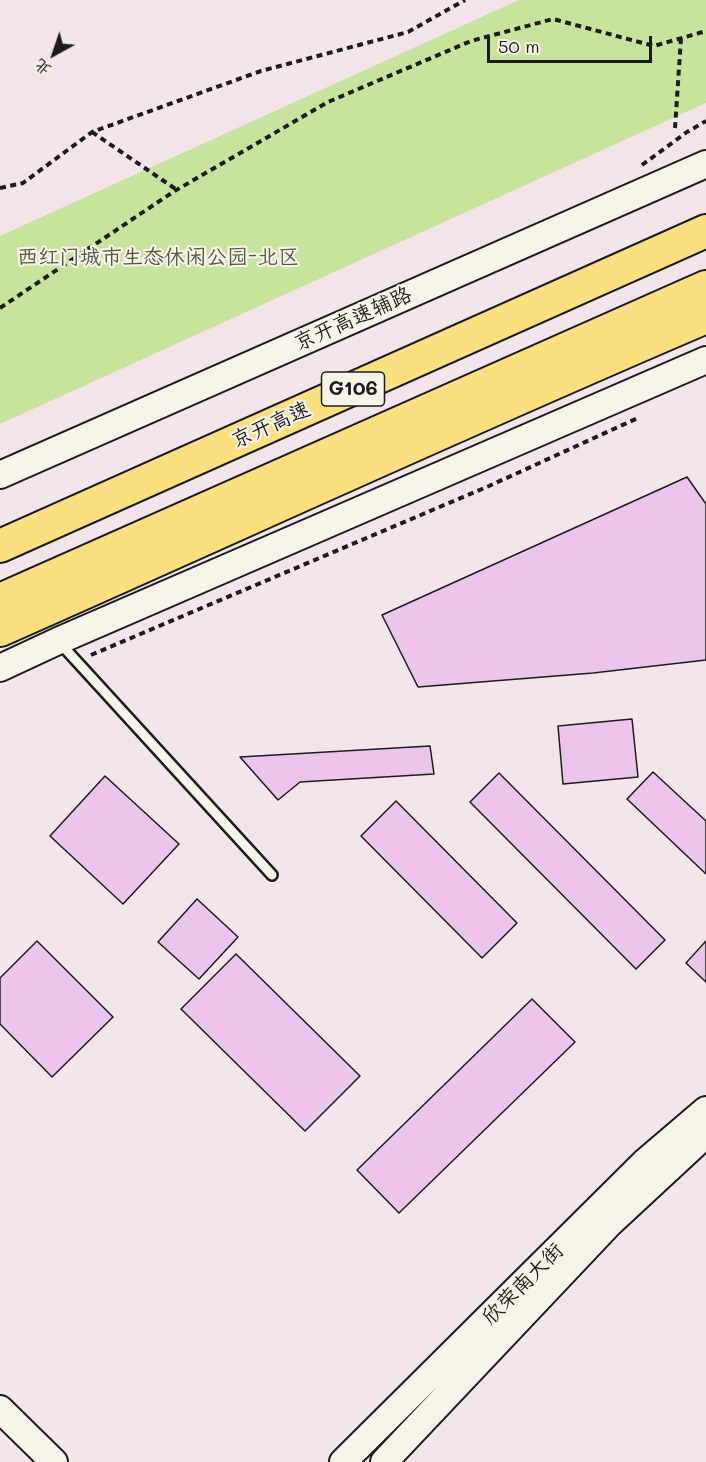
<!DOCTYPE html>
<meta charset="utf-8">
<style>
body{margin:0}
#map{position:relative;width:706px;height:1462px;overflow:hidden;background:#f4e5ea;font-family:Mali,"LXGW WenKai TC",sans-serif}
canvas{display:block}
.north{position:absolute;left:24px;top:24px;width:60px;height:60px;-webkit-text-stroke:4px #f7f3e8;paint-order:stroke;rotate:220deg;font-size:16px;font-weight:700;line-height:24px;text-align:center;color:#1c1c1c}
.north::after{content:'';display:block;margin:auto;width:21px;height:27px;background:#1c1c1c;clip-path:polygon(50% 0,100% 100%,50% 72%,0 100%)}
.scale{position:absolute;left:487px;top:36px;width:165px;height:27px;box-sizing:border-box;border:3px solid #1c1c1c;border-top:0;padding-left:8px;font-size:18px;line-height:21px;white-space:nowrap;color:#1c1c1c;-webkit-text-stroke:4px #f7f3e8;paint-order:stroke}
</style>
<div id="map">
<canvas width="706" height="1462"></canvas>
<div class="north">北</div>
<div class="scale">50 m</div>
</div>
<script>
const ctx = document.querySelector('canvas').getContext('2d');
ctx.lineJoin = 'round';
function fillPath(path, color) {
  ctx.fillStyle = color;
  ctx.fill(path, 'evenodd');
}
function stroke(path, color, width, dash) {
  ctx.strokeStyle = color;
  ctx.lineWidth = width;
  ctx.lineCap = dash ? 'butt' : 'round';
  ctx.setLineDash(dash || []);
  ctx.stroke(path);
}
function drawText(font, color, halo, rows, align = 'center') {
  ctx.font = font + ' Mali,"LXGW WenKai TC",sans-serif';
  ctx.lineWidth = 4.5;
  ctx.setLineDash([]);
  ctx.textBaseline = 'middle';
  ctx.strokeStyle = halo;
  ctx.fillStyle = color;
  for (const [text, x, y, turn = 0] of rows) {
    ctx.save();
    ctx.translate(x, y);
    ctx.rotate((+turn || 0) * Math.PI / 180);
    ctx.textAlign = isNaN(turn) ? turn : align;
    if (halo) ctx.strokeText(text, 0, 0);
    ctx.fillText(text, 0, 0);
    ctx.restore();
  }
}
fillPath(new Path2D(`
 M519,0H706V103L0,424V236Z`), '#c7e49c');
const building = new Path2D(`
 M687,477L706,504V660L593,673L418,687L382,615Z
 M632,719L638,777L563,784L558,726Z
 M430,746L434,774L300,782L278,800L240,757Z
 M653,772L706,821V874L627,799Z
 M499,773L665,940L636,969L470,802Z
 M105,776L179,844L123,904L50,836Z
 M396,801L517,923L482,958L361,836Z
 M197,899L238,937L199,979L158,942Z
 M37,941L113,1017L52,1077L0,1024V978Z
 M706,941V982L686,963Z
 M236,954L360,1076L305,1131L181,1009Z
 M532,999L575,1042L399,1213L357,1170Z`);
fillPath(building, '#ecc5ed');
stroke(building, '#1c1c1c', 1.5);
const lane = new Path2D(`
 M59,642L272,875`);
const secondary = new Path2D(`
 M0,475L706,164
 M0,668L58,641L706,360
 M0,1409L54,1462
 M343,1462L645,1162L706,1110
 M384,1462L609,1224L706,1134`);
const highway = new Path2D(`
 M0,546L706,231
 M0,600L706,287
 M0,630C235,526 469,418 706,317`);
stroke(lane, '#1c1c1c', 14);
stroke(secondary, '#1c1c1c', 30);
stroke(highway, '#1c1c1c', 36);
stroke(new Path2D(`
 M675,128L681,38
 M92,132L177,190
 M642,165L687,132L706,121
 M0,188L23,183L92,132L261,71L408,32L465,0
 M0,308L173,192L328,102L471,41L553,19L654,46L706,31
 M91,655L489,486L640,417`), '#1c1c1c', 4, [6, 4.5]);
stroke(lane, '#f7f3e8', 9);
stroke(secondary, '#f7f3e8', 26);
stroke(highway, '#fce080', 32);
for (const [x, y, w] of [
 [353,389,63]
]) {
  const box = new Path2D();
  box.roundRect(x - w / 2, y - 17, w, 34, 4.5);
  ctx.fillStyle = '#f7f3e8';
  ctx.fill(box);
  stroke(box, '#1c1c1c', 1.5);
}
drawText('bold 20px', '#1c1c1c', null, [
 ["G106",353,389]
]);
drawText('21px', '#4f5842', '#f7f3e8', [
 ["西红门城市生态休闲公园-北区",158,258]
]);
drawText('21px', '#1c1c1c', '#f7f3e8', [
 ["京开高速辅路",353,319,-24],
 ["京开高速",271,425,-24],
 ["欣荣南大街",523,1284,-45]
]);
</script>
